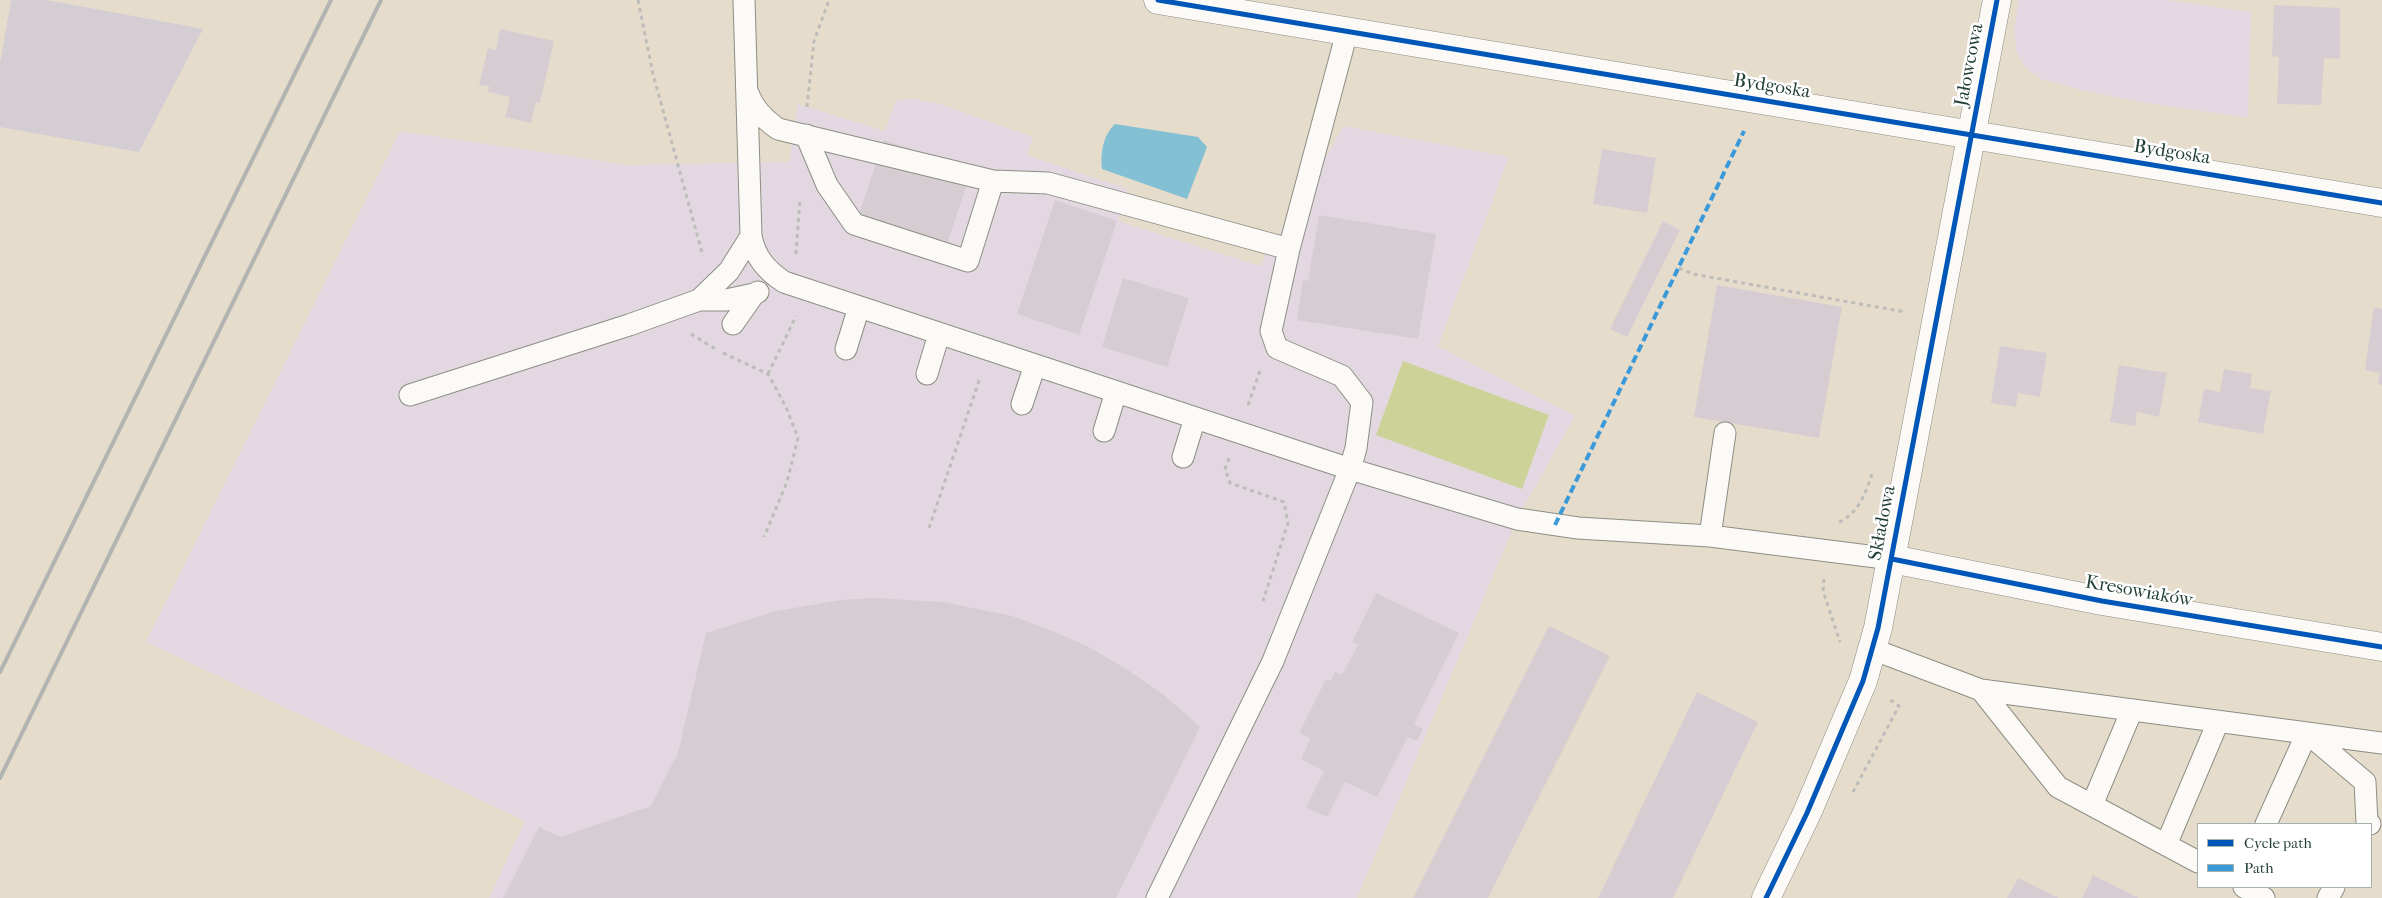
<!DOCTYPE html>
<meta charset="utf-8">
<style>
body{margin:0}
#map{position:relative;width:2382px;height:898px;overflow:hidden;background:#e6dccc;font-family:"IM FELL French Canon",serif}
canvas{display:block}
.legend{position:absolute;left:2197px;top:823px;width:175px;height:65px;box-sizing:border-box;background:#fff;border:1px solid #a5b1ae;margin:0;padding:6px 9px;list-style:none;font-size:15px;color:#1f3d34}
.legend li{display:flex;align-items:center;gap:10px;height:25px}
.legend b{width:25px;border:1px solid #a5b1ae}
</style>
<div id="map">
<canvas width="2382" height="898"></canvas>
<ul class="legend">
<li><b style="height:6px;background:#0057b8"></b>Cycle path</li>
<li><b style="height:6px;background:#3a99d8"></b>Path</li>
</ul>
</div>
<script>
const ctx = document.querySelector('canvas').getContext('2d');
ctx.lineJoin = 'round';
function fillPath(path, color) {
  ctx.fillStyle = color;
  ctx.fill(path, 'evenodd');
}
function stroke(path, color, width, dash) {
  ctx.strokeStyle = color;
  ctx.lineWidth = width;
  ctx.lineCap = dash ? 'butt' : 'round';
  ctx.setLineDash(dash || []);
  ctx.stroke(path);
}
function drawText(font, color, halo, rows, align = 'center') {
  ctx.font = font + ' "IM FELL French Canon",serif';
  ctx.lineWidth = 5;
  ctx.setLineDash([]);
  ctx.textBaseline = 'middle';
  ctx.strokeStyle = halo;
  ctx.fillStyle = color;
  for (const [text, x, y, turn = 0] of rows) {
    ctx.save();
    ctx.translate(x, y);
    ctx.rotate((+turn || 0) * Math.PI / 180);
    ctx.textAlign = isNaN(turn) ? turn : align;
    if (halo) ctx.strokeText(text, 0, 0);
    ctx.fillText(text, 0, 0);
    ctx.restore();
  }
}
fillPath(new Path2D(`
 M2019,0H2166L2251,12L2248,118L2141,102L2085,91L2041,79L2025,67L2017,53L2014,29Z
 M915,99L940,104L1033,137L1027,155L1127,189L1118,221L1260,266L1344,126L1509,157L1438,346L1575,416L1517,519L1357,898H489L525,821L146,642L400,131L629,165L789,162L798,104L885,131L896,100Z`), '#e3d8e1');
fillPath(new Path2D(`
 M11,0H47L203,29L139,152L0,127V64Z`), '#d4cdd4');
fillPath(new Path2D(`
 M1403,361L1549,415L1522,489L1376,435Z`), '#cdd298');
fillPath(new Path2D(`
 M1115,124L1198,137L1207,147L1187,199L1102,169C1100,154 1103,135 1115,124Z`), '#83c0d4');
fillPath(new Path2D(`
 M2274,5L2340,8V59L2324,58L2321,105L2277,104L2279,57L2272,56Z
 M500,29L554,41L540,103L536,102L531,123L505,117L510,97L488,92L489,86L479,85L488,48L496,50Z
 M884,140L972,169L942,259L854,229Z
 M1602,149L1656,158L1647,213L1593,204Z
 M1055,200L1117,221L1079,335L1017,314Z
 M1319,215L1436,234L1418,339L1297,320L1303,280L1308,281Z
 M1663,221L1680,230L1627,337L1610,329Z
 M1123,278L1189,298L1167,367L1102,347Z
 M1717,285L1842,307L1819,438L1694,417Z
 M2374,307L2382,309V385L2378,384L2380,373L2365,370Z
 M2000,346L2047,353L2040,397L2018,393L2016,407L1991,403Z
 M2119,365L2167,373L2159,417L2137,412L2135,426L2110,422Z
 M2224,369L2252,374L2250,388L2269,391V389L2271,390L2263,434L2198,422L2204,389L2220,392Z
 M1376,593L1459,633L1414,724L1423,729L1417,741L1408,737L1377,797L1345,782L1327,817L1306,807L1324,771L1301,759L1311,738L1299,733L1326,679L1331,681L1335,672L1342,675L1358,645L1352,642Z
 M874,598L943,602L1012,616L1050,630L1087,646L1125,668L1164,695L1200,727L1116,898H503L539,827L560,837L651,806L678,753L706,633L776,611L841,600Z
 M1549,626L1610,656L1488,898H1413Z
 M1697,692L1758,722L1673,898H1598Z
 M2093,875L2139,898H2082Z
 M2018,878L2059,898H2007Z`), '#d6cdd2');
const service = new Path2D(`
 M744,0L751,236C755,257 766,270 784,282L1350,469L1517,519L1578,528L1710,536L1892,559
 M748,93C754,109 764,119 778,129L993,181L1048,183L1289,249
 M806,135L827,185L854,224L968,261L993,181
 M699,300L729,271L751,236
 M733,324L754,294L758,292
 M846,349L859,307
 M927,374L939,334
 M410,395L629,325L699,300H726L754,294
 M1022,404L1035,365
 M1104,431L1116,392
 M1183,457L1195,418
 M1710,536L1725,433
 M1872,649L1981,690L2307,733L2365,782L2367,823L2370,824
 M1981,690L2058,787L2198,862
 M2092,805L2132,710
 M2266,824L2307,733L2382,743
 M2166,845L2218,722
 M2244,887L2264,898
 M1157,898L1273,661L1350,469L1356,448L1362,402L1342,376L1277,348L1271,331L1289,249L1347,32
 M2328,898L2334,887`);
const minor = new Path2D(`
 M1892,559L2102,601L2382,647
 M1766,898L1807,813L1863,681L1878,628L1997,0`);
const tertiary = new Path2D(`
 M1158,0L2382,203`);
stroke(service, '#8d8e84', 23);
stroke(minor, '#8d8e84', 29);
stroke(tertiary, '#8d8e84', 29);
stroke(new Path2D(`
 M638,0L653,74L703,256
 M807,107L814,41L829,0
 M796,254L800,198
 M1679,268L1693,274L1905,312
 M691,334L717,350
 M723,353L768,374L786,407L798,438L787,482L764,537
 M768,374L796,316
 M1248,405L1260,371
 M1229,458L1225,469L1230,483L1284,502L1288,523L1263,601
 M1839,522C1858,514 1867,491 1872,473
 M929,528L980,378
 M1824,579L1823,591L1840,642
 M1853,792L1899,706L1889,699`), '#bcbdb9', 3, [4, 4]);
stroke(service, '#fbfaf7', 21);
stroke(minor, '#fbfaf7', 28);
stroke(tertiary, '#fbfaf7', 28);
stroke(new Path2D(`
 M0,672L331,0
 M0,778L381,0`), '#b2b4b1', 4);
stroke(new Path2D(`
 M1555,525L1744,131`), '#3a99d8', 4, [8, 4]);
stroke(new Path2D(`
 M1158,0L2382,203
 M1892,559L2102,601L2382,647
 M1766,898L1807,813L1863,681L1878,628L1997,0`), '#0057b8', 5);
drawText('19px', '#1f3d34', '#fff', [
 ["Jałowcowa",1970,65,-79],
 ["Bydgoska",1772,87,9],
 ["Bydgoska",2172,153,9],
 ["Składowa",1883,523,-79],
 ["Kresowiaków",2139,592,10]
]);
</script>
